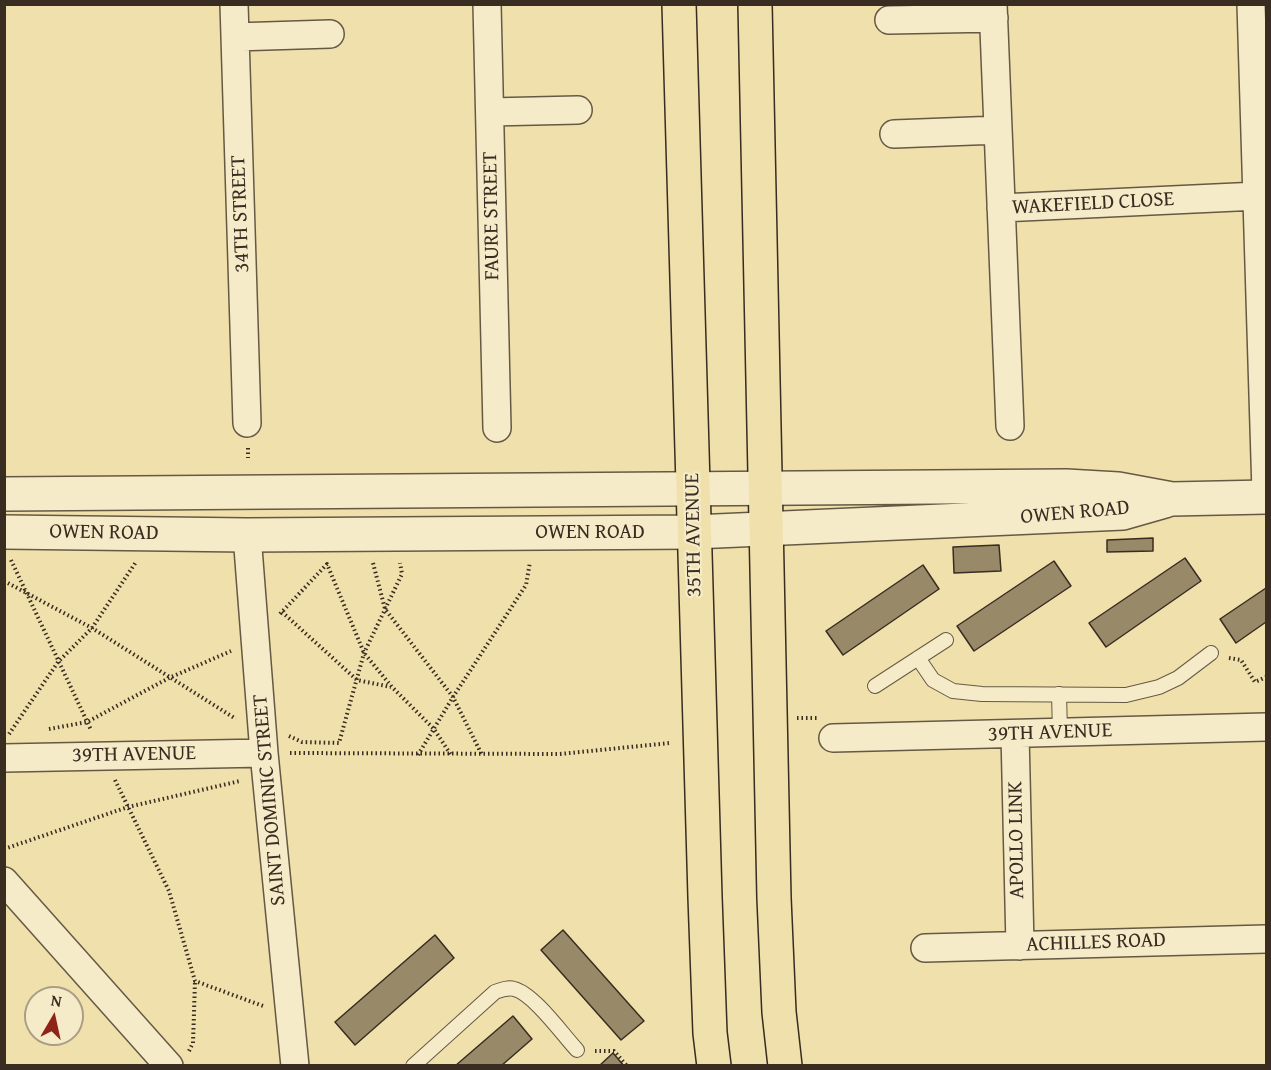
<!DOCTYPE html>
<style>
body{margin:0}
#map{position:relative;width:1271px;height:1070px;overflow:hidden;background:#efe0ac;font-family:"Gentium Book Plus",serif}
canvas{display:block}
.frame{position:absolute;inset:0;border:6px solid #392c21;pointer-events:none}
.north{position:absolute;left:24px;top:986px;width:60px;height:60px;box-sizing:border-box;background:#f5ebc9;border:2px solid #aa9f86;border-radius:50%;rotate:9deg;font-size:16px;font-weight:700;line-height:24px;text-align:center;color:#392c21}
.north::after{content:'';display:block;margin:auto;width:21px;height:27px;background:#8f2418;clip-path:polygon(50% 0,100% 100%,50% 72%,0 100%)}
</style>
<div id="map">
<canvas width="1271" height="1070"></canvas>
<div class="frame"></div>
<div class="north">N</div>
</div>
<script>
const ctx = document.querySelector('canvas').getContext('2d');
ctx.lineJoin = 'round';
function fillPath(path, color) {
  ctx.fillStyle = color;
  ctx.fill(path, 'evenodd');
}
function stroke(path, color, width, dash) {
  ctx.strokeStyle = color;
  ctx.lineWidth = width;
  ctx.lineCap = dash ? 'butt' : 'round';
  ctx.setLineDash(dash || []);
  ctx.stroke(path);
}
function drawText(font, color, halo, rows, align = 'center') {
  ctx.font = font + ' "Gentium Book Plus",serif';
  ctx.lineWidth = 4.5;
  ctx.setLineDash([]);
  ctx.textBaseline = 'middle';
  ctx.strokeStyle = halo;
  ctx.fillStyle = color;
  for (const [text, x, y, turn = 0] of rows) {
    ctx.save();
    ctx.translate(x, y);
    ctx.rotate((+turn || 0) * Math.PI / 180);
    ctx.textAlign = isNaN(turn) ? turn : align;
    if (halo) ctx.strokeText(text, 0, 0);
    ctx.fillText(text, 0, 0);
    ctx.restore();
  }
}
const building = new Path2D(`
 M1153,538V551L1107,552V540Z
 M999,545L1001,571L954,573L953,547Z
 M1185,558L1201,581L1106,647L1089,623Z
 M1054,561L1071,586L974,651L957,626Z
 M923,565L939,589L843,655L826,631Z
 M1266,588V622L1236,643L1220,619Z
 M563,930L644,1021L621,1040L541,950Z
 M435,935L454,958L355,1045L335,1022Z
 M513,1016L532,1039L501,1066H455Z
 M613,1053L624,1066H599Z`);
fillPath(building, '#988a69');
stroke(building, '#392c21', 1.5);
const service = new Path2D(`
 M918,658L933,680L953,691L982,694L1126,695L1159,687L1178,678L1211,653
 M875,686L946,640
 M1059,694L1060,732
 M413,1066L495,992C501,990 508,987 514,989C533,993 563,1035 577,1050`);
const minor = new Path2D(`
 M234,4L247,423
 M487,4L497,428
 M993,4L1010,426
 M1251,4L1266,492
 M889,20L994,18
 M235,37L330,34
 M490,112L578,110
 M894,134L998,130
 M1001,208L1258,196
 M247,535L264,753L295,1066
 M1015,734L1020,946
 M833,738L1266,727
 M4,758L264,753
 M4,881L169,1066
 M925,948L1266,939`);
const tertiary = new Path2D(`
 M4,494L1066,486L1118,489L1172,499L1266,497
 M4,532L247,535L694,532L1123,513L1165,501`);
const primary = new Path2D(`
 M679,4L705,897L710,1033L714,1066
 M755,4L774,898L779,1012L785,1066`);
stroke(service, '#665944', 16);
stroke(minor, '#665944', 30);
stroke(tertiary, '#665944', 36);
stroke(primary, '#392c21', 36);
stroke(new Path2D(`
 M248,448V458
 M11,560L91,730
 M373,563L385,609L453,697L482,755
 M4,581L92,628L236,719
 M282,612L357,680L391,687
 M280,614L327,564L364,653L392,687L434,729L451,755
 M1229,658L1241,660L1255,682L1266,677
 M797,718H817
 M49,729L87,722L169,678L231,651
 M9,734L58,662L92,628L136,562
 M289,736L302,742L339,743L364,653L402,574L400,563
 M290,753L560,754L670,743
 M418,755L453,697L526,585L530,562
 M115,780L169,891L195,981L263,1006
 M4,849L128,807L240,781
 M189,1051L193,1043L195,981
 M595,1051H614L627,1066`), '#392c21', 4, [1.5, 3]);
stroke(service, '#f5ebc9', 14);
stroke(minor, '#f5ebc9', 27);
stroke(tertiary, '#f5ebc9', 33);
stroke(primary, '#efe0ac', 33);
drawText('21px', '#392c21', '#f5ebc9', [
 ["WAKEFIELD CLOSE",1093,204,-3],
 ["34TH STREET",241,214,-92],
 ["FAURE STREET",492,216,-91],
 ["OWEN ROAD",1075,513,-5],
 ["OWEN ROAD",104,533,1],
 ["OWEN ROAD",590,533],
 ["35TH AVENUE",694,535,-91],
 ["39TH AVENUE",1050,733,-2],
 ["39TH AVENUE",134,755,-1],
 ["SAINT DOMINIC STREET",270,800,-95],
 ["APOLLO LINK",1017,840,-91],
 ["ACHILLES ROAD",1096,943,-2]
]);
</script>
